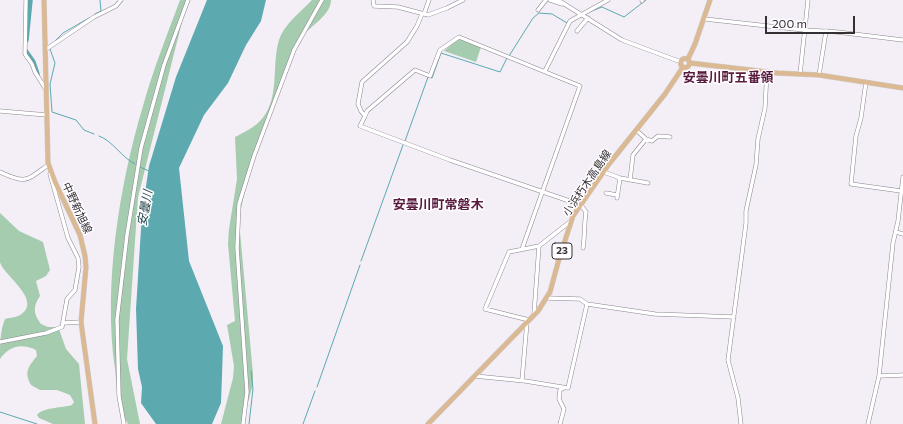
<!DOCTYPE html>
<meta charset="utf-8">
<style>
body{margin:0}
#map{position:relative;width:903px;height:424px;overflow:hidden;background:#f4eef7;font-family:Commissioner,sans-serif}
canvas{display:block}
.scale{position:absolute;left:765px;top:16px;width:90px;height:18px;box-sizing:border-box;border:2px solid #343135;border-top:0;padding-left:5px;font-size:12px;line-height:14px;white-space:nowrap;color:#343135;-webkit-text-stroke:3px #fffdff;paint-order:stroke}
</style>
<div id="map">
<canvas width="903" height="424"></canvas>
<div class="scale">200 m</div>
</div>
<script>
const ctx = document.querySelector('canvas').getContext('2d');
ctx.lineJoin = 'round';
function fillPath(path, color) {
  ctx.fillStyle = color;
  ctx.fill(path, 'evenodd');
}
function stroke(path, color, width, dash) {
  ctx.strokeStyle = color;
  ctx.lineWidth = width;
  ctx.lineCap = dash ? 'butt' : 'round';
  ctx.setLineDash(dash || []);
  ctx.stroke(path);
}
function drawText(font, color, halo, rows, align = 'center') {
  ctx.font = font + ' Commissioner,"Noto Sans JP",sans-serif';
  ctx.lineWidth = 3;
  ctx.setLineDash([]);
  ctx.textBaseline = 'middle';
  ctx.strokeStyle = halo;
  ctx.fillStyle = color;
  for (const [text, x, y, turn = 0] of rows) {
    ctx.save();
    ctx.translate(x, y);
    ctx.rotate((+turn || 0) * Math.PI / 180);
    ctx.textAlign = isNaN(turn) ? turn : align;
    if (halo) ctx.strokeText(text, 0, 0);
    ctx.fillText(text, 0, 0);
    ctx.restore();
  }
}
fillPath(new Path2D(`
 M180,0H190L183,18L138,197L127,359L140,424H128C118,408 117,388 115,369C103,286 119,186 143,106C153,70 167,35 180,0Z
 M312,0H331C331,16 308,27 299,40C276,99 249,157 239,221L253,374V384L242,424H221L233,378L234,366L227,325L235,321L228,244L229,229L237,179L235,137C243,133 253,128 259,122C281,101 271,66 279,40C284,24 301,12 312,0Z
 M459,38L481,47L476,62L444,51Z
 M0,213L19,231L43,242L50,270L46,276L36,281L40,296C33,306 33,314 41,324L48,327H57L59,329L66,349L79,364L85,424H53L39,418L37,415C43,407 63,408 72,405L74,402L70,395L57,390H40L31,385C24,372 28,367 37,356L36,350C22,343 9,346 0,359C0,345 0,331 5,319C10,317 16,318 20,315C44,301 3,275 0,262C0,249 0,227 0,213Z`), '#a5ccae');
fillPath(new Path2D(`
 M207,0H266L261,21L246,45L228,83L204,115L179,168L189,261L223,346L221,403L212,424H156L141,403L142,387L138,369L136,309L142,213L149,166L176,77Z`), '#5ca9b0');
stroke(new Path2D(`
 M589,12L602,7L624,17L646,0
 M95,14L101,11L100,0
 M50,46L63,33L89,18
 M50,49L55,63L50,84L52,112L76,120L84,130L94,134
 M509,56L533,18L539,13L552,14L567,23
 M99,136C113,141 121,157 135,164
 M405,141L428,77L432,78L441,53L500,72L507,58
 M140,167L149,171
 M361,261L403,145
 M317,387L360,265
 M0,412L37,424
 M249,424L253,389L251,371
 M303,424L315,391`), '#5ca9b0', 1);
stroke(new Path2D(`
 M26,40L30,0
 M26,52L33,62L37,74`), '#5ca9b0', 5.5);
const minor = new Path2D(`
 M26,0L25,54L32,64L35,72L45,88
 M373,0L374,6L398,7L428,15L447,8L463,0
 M550,0L562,4
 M558,0L622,40L681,62
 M642,0V1
 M538,10L546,0
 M422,14L417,26L407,42L362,82L358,104L361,111L365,116L360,126L450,160L581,205L586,212C584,224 585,235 583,248
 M424,14L429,0
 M705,19L804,30L837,32L903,40
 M577,31L588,18
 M45,50L94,17L116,6L121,0
 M545,71L570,21L608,0
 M800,74L808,0
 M819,75L826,31
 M866,82L861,118L856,136L851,184L901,191
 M0,111L47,115
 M365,116L367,111L415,70L430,76L440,50L459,37L580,86L522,249
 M636,130L646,139L652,141L658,136L670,137
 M0,172C26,184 26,181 48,165
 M604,172L620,178L648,183
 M630,180L633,155L646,139
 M606,193L617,195
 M617,198L620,178
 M896,232L903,234
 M546,298L580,299L587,304L655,314L734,317
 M534,314L539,246
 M529,320L485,309L509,252L539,246L571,221
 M63,323L81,322
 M0,342L46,333L62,327L67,299L75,290L79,267L78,258L68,238L50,174
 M475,376L525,381L568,388L587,304
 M879,376L903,375
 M522,380L527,322
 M124,424L119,396L117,320L127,235L141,148L164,65L188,0
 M243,424L247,392L237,248L239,204L254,156L294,50L322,0
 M560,424L564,409L559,399L560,390L564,388
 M741,424L738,398L728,360L746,223V211L756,165L758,139L765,108L767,71
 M868,424L879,376L893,243L898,221L903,177`);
const major = new Path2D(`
 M44,0L48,163L55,182L80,235L85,256L86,267L81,322L95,424
 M680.5 63a4.5 4.5 0 1 1 9 0a4.5 4.5 0 1 1-9 0Z
 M688,59L695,44L710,0
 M690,63L777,73L819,75L903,88
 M428,424L538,311L550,292L559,259L573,216L609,164L665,94L683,67`);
stroke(minor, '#8b858e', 4.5);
stroke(major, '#cececf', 5.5);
stroke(minor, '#fff', 3.5);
stroke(major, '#dbb993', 4.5);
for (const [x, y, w] of [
 [562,251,20]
]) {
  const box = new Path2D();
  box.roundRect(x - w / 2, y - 8, w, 16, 3);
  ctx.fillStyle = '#fffdff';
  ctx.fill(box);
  stroke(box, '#343135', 1);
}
drawText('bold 10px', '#343135', null, [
 ["23",562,251]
]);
drawText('11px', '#343135', '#fffdff', [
 ["小浜朽木高島線",587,183,-56],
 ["中野新旭線",77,208,65]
]);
drawText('italic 12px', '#183d41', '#fffdff', [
 ["安曇川",145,208,-80]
]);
drawText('bold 13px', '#581b3e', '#fffdff', [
 ["安曇川町五番領",728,78],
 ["安曇川町常磐木",438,205]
]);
</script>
